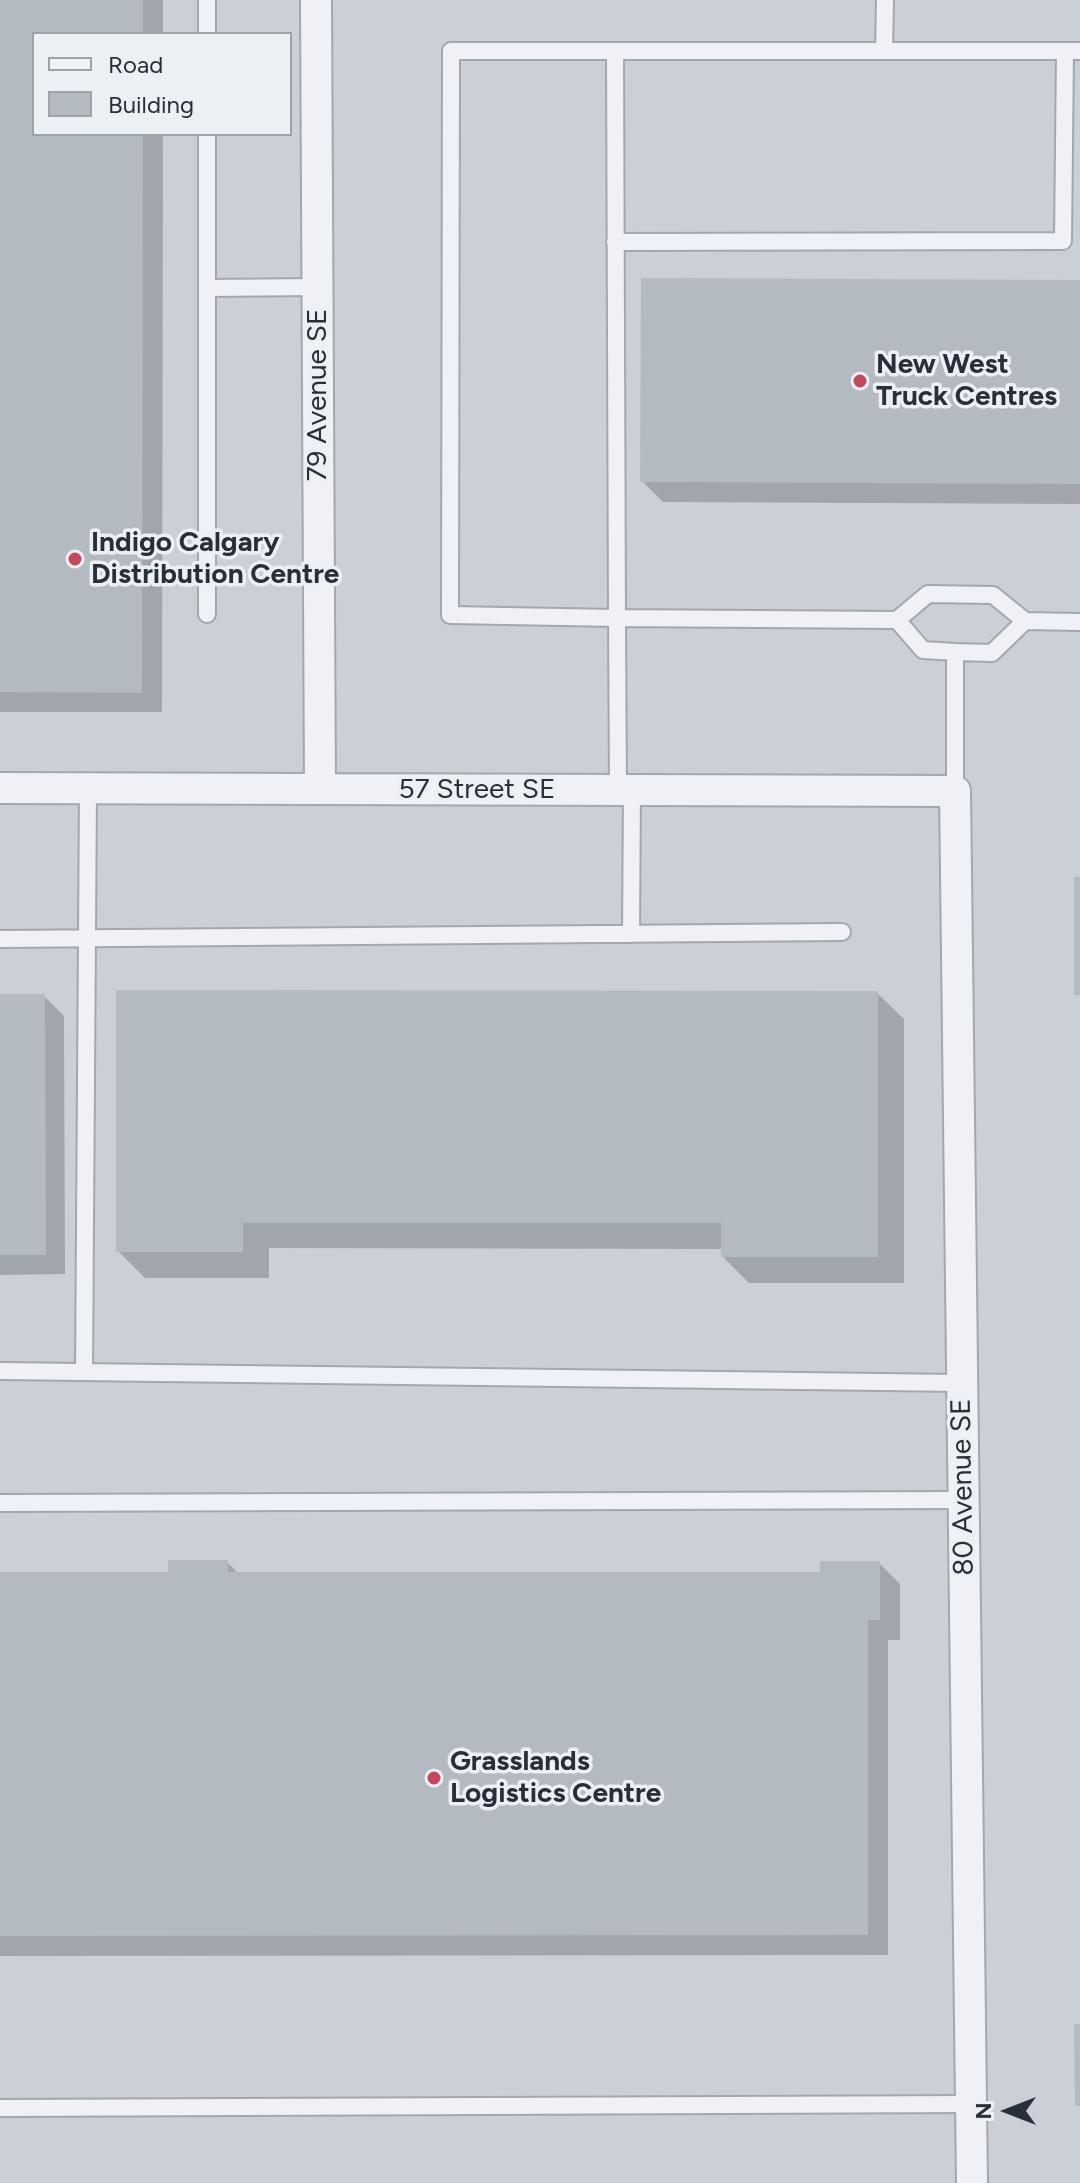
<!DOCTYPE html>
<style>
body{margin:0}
#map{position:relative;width:1080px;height:2183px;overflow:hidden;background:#dde0e6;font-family:Figtree,sans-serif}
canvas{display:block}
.legend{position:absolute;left:32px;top:32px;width:260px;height:104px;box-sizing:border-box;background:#eceff3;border:2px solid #9da2a9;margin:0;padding:10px 14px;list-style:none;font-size:24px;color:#272f3b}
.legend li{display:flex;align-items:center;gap:16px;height:40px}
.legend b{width:40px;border:2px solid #9da2a9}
.north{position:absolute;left:968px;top:2071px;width:80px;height:80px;-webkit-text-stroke:6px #eceff3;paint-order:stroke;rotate:270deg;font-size:22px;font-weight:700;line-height:32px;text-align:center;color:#272f3b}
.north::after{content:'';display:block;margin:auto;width:28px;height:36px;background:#272f3b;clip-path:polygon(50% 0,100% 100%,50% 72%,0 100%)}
</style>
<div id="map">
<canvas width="1080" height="2183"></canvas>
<ul class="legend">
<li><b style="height:10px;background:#eff1f4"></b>Road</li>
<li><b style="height:22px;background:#b4bac2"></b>Building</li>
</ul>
<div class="north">N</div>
</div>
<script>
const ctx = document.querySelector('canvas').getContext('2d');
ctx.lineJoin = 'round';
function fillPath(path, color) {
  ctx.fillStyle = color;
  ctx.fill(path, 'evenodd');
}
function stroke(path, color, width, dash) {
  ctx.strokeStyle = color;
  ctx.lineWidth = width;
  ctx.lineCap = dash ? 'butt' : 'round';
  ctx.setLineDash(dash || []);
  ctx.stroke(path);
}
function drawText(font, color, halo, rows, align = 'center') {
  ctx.font = font + ' Figtree,sans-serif';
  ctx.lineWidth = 7;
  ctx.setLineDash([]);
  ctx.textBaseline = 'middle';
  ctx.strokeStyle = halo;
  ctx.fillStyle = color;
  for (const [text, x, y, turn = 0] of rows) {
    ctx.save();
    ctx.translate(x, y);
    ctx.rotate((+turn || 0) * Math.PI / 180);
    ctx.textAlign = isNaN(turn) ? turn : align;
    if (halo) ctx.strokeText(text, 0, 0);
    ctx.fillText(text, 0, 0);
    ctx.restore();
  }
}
fillPath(new Path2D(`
 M0,0H1080V2183H0ZM34,34H290V134H34Z`), '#cbcfd7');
fillPath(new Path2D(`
 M0,0H163V34H34V134H163L162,712H0Z
 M1080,282V504L663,502L642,481Z
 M877,993L904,1019V1283H749L723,1257V1249L269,1248V1278H145L118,1251Z
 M0,996H44L64,1016L65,1274L0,1275Z
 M227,1562L239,1574H822L879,1563L900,1584V1640H888V1955L0,1956V1574H170Z`), '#0003');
fillPath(new Path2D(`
 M0,0H143V34H34V134H143L142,693L0,692Z
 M641,278L1080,280V484L640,482Z
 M1074,877H1080V995H1074Z
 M116,990L878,991V1257H721V1223H243V1252H116Z
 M0,994H45L46,1255H0Z
 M168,1560H228V1572H820V1561H880V1620H868V1935L0,1936V1572H168Z
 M1074,2024H1080V2106H1075Z`), '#b4bac2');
const service = new Path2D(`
 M207,0V34
 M885,0L884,51H1080
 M451,51H615L617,618L450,615Z
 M615,51H884
 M207,134V614
 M615,242L1063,241L1065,51
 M207,288L318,287
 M1025,621L1080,622
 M618,790L617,618L897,620
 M955,791V652L923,650L897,620L928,594L993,595L1025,621L992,653L955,652
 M631,934L632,790
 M0,939L842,932
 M0,1371L961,1383
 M84,1371L88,788
 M0,1503L964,1500
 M0,2108L971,2104`);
const minor = new Path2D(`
 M316,0L320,789
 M0,788L955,791L972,2183`);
stroke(service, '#a3a7af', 20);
stroke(minor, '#a3a7af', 34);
stroke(service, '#eff1f4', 16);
stroke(minor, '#eff1f4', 30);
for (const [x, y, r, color] of [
 [860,381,8,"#c3495d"],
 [75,559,8,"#c3495d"],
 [434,1778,8,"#c3495d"]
]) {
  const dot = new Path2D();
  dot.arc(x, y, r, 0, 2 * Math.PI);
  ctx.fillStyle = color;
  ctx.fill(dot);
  stroke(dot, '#eceff3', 3);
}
drawText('bold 28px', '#272f3b', '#eceff3', [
 ["New West",876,365],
 ["Truck Centres",876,397],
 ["Indigo Calgary",91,543],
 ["Distribution Centre",91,575],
 ["Grasslands",450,1762],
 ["Logistics Centre",450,1794]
], 'left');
drawText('28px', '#272f3b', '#eceff3', [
 ["79 Avenue SE",318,395,-90],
 ["57 Street SE",477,790],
 ["80 Avenue SE",963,1487,-91]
]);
</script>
